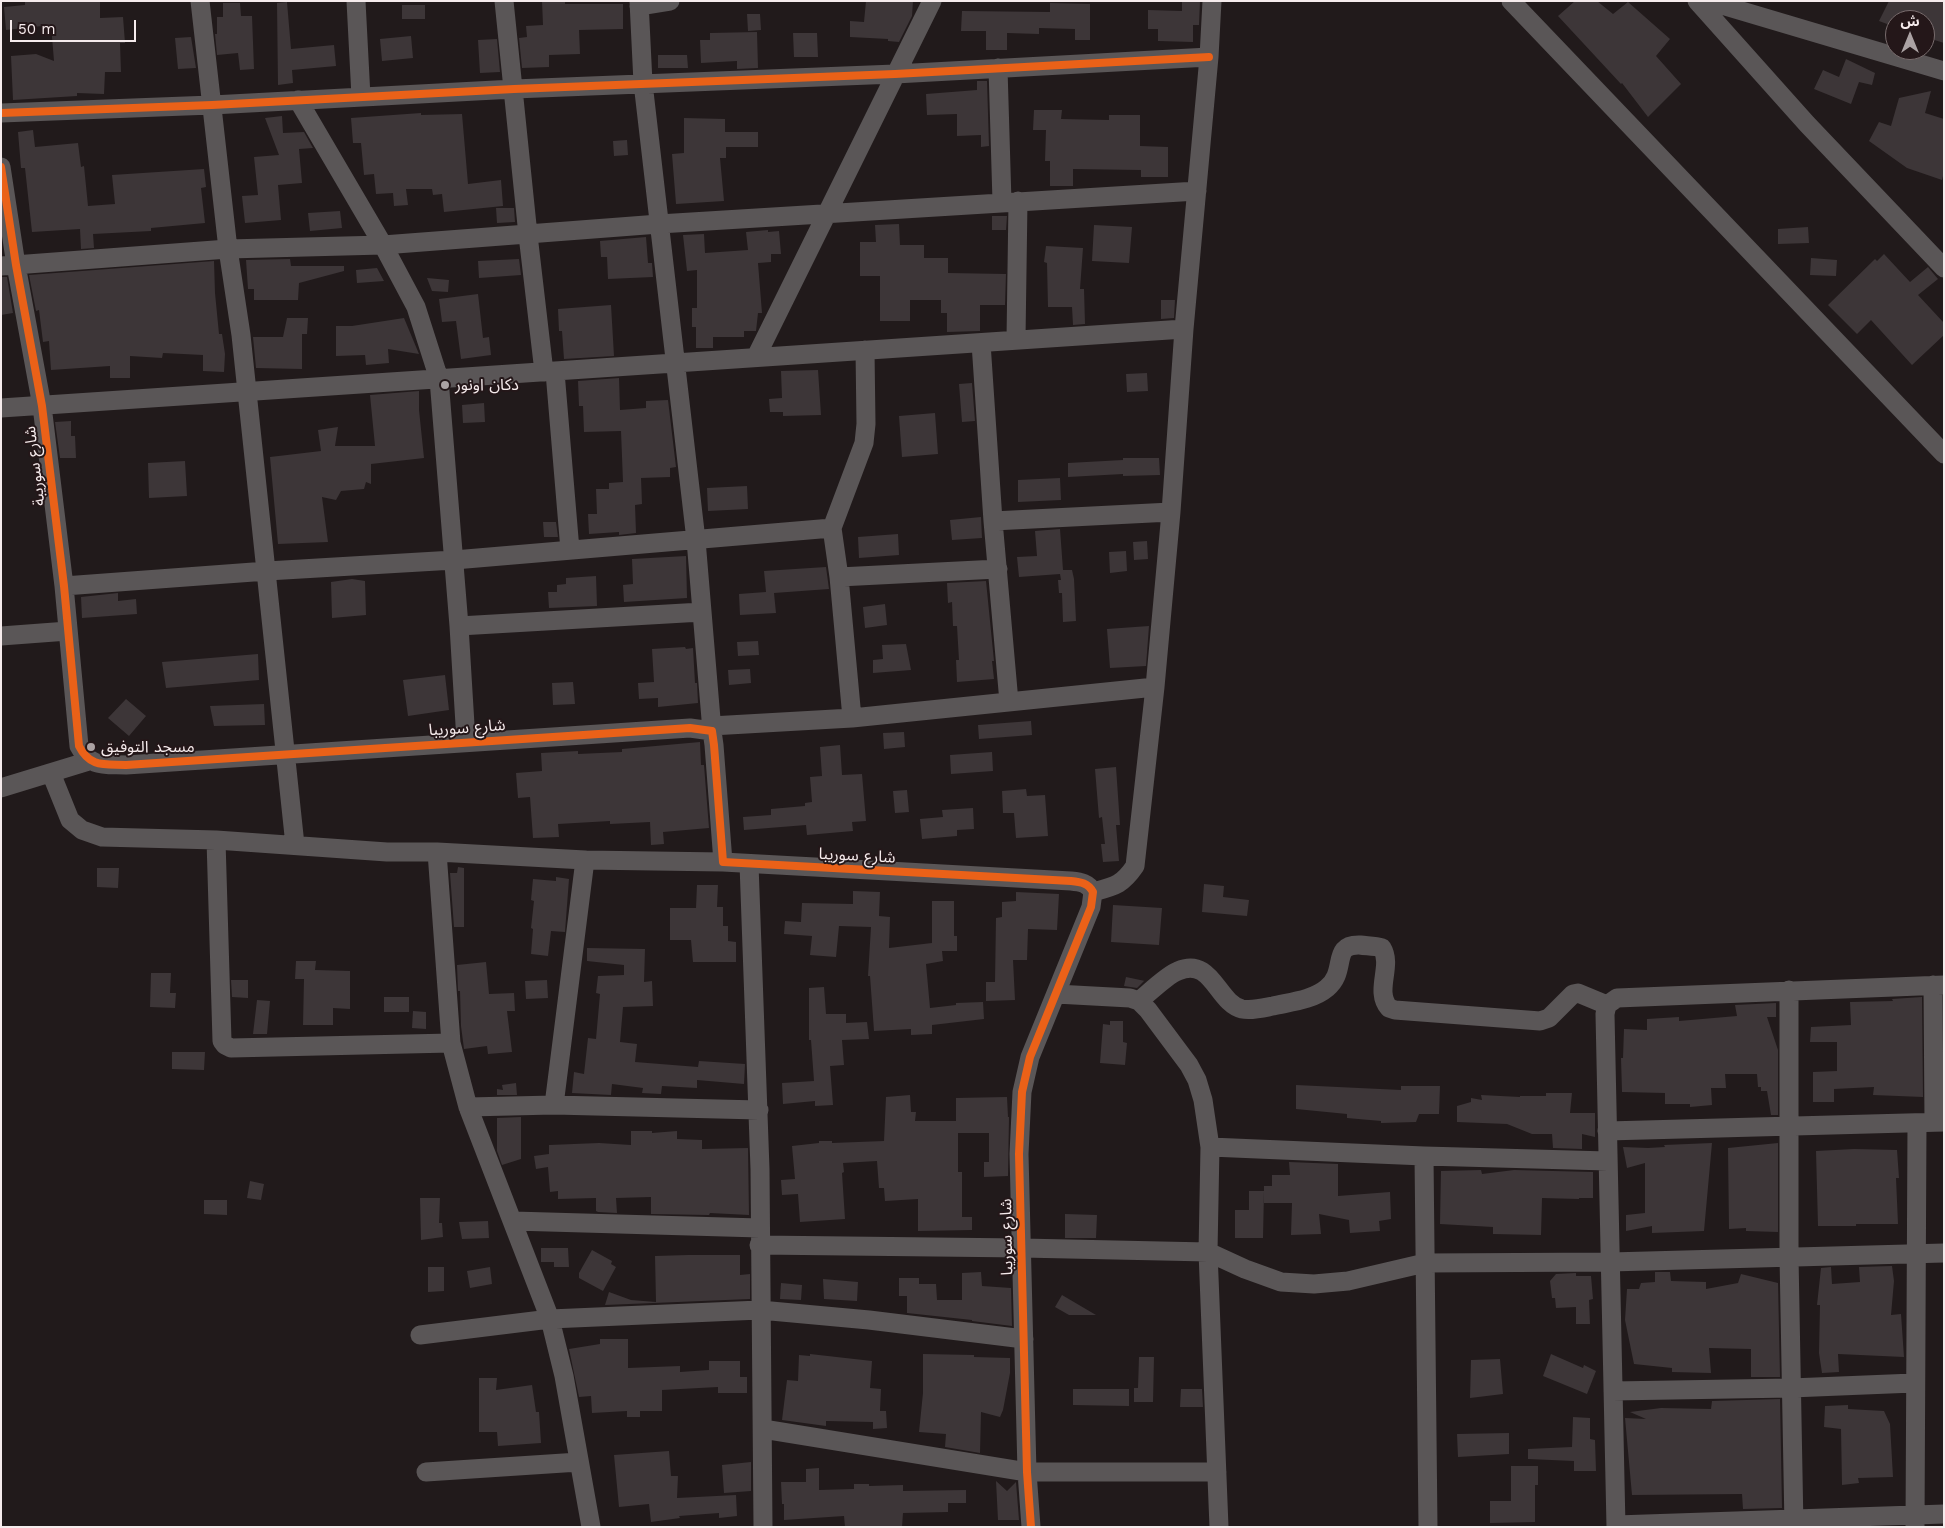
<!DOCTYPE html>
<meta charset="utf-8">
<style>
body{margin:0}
#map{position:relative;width:1945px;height:1528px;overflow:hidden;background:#211a1b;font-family:"Work Sans","Noto Sans Arabic",sans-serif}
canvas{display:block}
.frame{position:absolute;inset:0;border:2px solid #f5ebec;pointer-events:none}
.north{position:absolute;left:1885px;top:10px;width:50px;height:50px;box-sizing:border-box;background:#241719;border:1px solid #786c6d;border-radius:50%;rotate:0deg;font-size:14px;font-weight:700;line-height:20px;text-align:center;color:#f5ebec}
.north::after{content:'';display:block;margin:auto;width:18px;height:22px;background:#aba2a3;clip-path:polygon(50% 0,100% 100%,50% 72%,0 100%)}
.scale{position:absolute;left:10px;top:20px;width:126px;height:22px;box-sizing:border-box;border:2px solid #f5ebec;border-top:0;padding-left:6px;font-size:15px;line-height:18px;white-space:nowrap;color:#f5ebec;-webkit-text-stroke:4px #241719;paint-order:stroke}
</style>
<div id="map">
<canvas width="1945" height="1528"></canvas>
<div class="frame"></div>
<div class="north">ش</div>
<div class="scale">50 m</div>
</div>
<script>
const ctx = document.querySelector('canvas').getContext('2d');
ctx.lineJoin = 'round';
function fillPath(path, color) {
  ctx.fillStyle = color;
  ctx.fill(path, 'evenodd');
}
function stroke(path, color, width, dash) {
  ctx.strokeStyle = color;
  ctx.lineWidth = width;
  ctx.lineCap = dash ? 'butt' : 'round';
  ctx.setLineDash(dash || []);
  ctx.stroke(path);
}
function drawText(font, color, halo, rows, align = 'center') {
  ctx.font = font + ' "Work Sans","Noto Sans Arabic",sans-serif';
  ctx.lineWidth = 4;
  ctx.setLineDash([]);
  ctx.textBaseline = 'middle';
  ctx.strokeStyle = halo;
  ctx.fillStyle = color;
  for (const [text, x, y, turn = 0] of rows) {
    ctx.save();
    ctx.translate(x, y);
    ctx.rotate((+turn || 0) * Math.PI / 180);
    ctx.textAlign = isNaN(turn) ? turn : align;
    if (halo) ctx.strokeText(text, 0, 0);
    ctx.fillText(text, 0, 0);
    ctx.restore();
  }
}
fillPath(new Path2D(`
 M25,1H100V18L123,17L125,43H120L121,72H105L104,94L77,93V96L13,100L11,56L36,54L54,61L51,25L6,30L4,7L25,5Z
 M542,1H565V4H623V29L579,30L580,54L549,55V67L522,68L519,38L527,37L526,26L543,25Z
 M866,1H913L912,16L899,42L888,41V39L850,37V21L864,22Z
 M1182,1H1200L1199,25H1193V42L1158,41V29H1148V10L1182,11Z
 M1575,1H1597L1613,14L1628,2L1670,39L1656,56L1681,84L1648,117L1622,83L1621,84L1558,16Z
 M1889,1H1944V43L1925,37V20H1895V27L1879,21Z
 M287,2L291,49L334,45L336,66L292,70L293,83L278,85L277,3Z
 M223,3H240L241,16H252L254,69L240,70L238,53L217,55L215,34H217V17H223Z
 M1050,3L1090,4V40H1075V29L1039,28V34L1007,33V50H986V31H961L962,11L1050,12Z
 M402,5H425V19H402Z
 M747,14H760L761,30L748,31Z
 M757,32L758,68L737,69V61L701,63L700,40H710V33Z
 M793,33H817L818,57H794Z
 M411,36L413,58L382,61L380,39Z
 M191,37L196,68L178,69L175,38Z
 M497,39L500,72L480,73L478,40Z
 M658,55H687L688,68H658Z
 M1846,59L1875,73L1872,85L1859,82L1851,104L1814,89L1823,70L1839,77Z
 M977,81H987L989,146L981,147V135L957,136V114L927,115L926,94L977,90Z
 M1931,91L1925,113L1944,119V172L1942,180L1907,168L1869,141L1879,122L1891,126L1899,98Z
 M1034,110H1062L1061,119L1109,120V115H1140V146L1168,147V177H1141V170L1073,169V186H1050V161H1045L1046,130H1033Z
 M421,113V115L462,114L468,184L501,180L503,206L444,212L442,194L433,195L432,189H406L408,205L394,206L393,193L376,194L374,174L364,175L361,143H353L351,118Z
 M282,116L283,133L304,132L313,148L299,149L302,183L278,185L281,220L245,223L242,196L258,195L254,157L279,155L265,118Z
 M684,118L725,119V132H758V147H726V158H720L724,201L676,204L672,154L684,153Z
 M33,130L35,147L78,143L81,167L84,166L88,206L115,204L112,175L204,169L206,187L201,188L205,223L151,228V231L93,234L94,248L81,249L80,229L32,232L25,168H21L18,132Z
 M627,140L628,155L614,156L613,141Z
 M496,208H514L515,222L497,223Z
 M340,211L342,228L310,231L308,213Z
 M992,216H1007L1006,230H992Z
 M899,224L900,245H924V258H948V273L1006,274L1005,305H980V331L947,332V313H941V300H910V321H880V276H860V242H876L875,225Z
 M1094,225L1132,227L1129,263L1092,261Z
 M1808,227L1809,243L1778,244V229Z
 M768,230V232L779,231L781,254H771V262L758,263L762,313H758L756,331H744V337H713V348H696V327H692V308H697V270L687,271L683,235L704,234L705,253L748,250L746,232Z
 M646,237L648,263H652L653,277L608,279L607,257H601L600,241Z
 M1046,246L1083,248L1080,289H1084L1085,324L1073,325L1072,307H1048L1047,263L1044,262Z
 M1884,254L1910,282L1928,267L1938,279L1918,295L1944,323V335L1912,365L1871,320L1857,334L1828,305L1875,259L1877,261Z
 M1811,258L1837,260L1836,276L1810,275Z
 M290,259L291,266H344V271L299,283L298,300H254V289H248L246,260Z
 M519,259L521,275L479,278L478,261Z
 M214,261L215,293L219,334H222L225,354L224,372L203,371V355L163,353L162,358L130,356V378H110V366L51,370L49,341L43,342L39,310L36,311L29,275Z
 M377,268L384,281L357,283L356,270Z
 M1,277H7L13,313L1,315Z
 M427,278L449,280L448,292L432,291Z
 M478,294L483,338L489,337L491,355L461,359L456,321L442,322L439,299Z
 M1161,300H1175L1174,318L1161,319Z
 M611,305L614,356L564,359L562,331H559L558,309Z
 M287,318H308L307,334H302V369L256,368L253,337H283Z
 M404,318L419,354L388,349L389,363L366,365L365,355L336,356V326H352Z
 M818,370L821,415L783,416V412H770L769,399L782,398L781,371Z
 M1147,373L1148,391L1127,392L1126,374Z
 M619,378L620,410L646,408V401L668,400L676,467L670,468V477L641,478L642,504L635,505L636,533L619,535V532L589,534L588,514H597L596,489H609V483L623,482L621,431L584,432L583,406H579L578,381Z
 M972,383L975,421L962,422L959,384Z
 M419,391V410L424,458L371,464V484L366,482L364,489L341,491L336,500L322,497L328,542L278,544L270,457L321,451L318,430L338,427L335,446H375L370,395Z
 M484,403L485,422L463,423L462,405Z
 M935,413L938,454L902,457L899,416Z
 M71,421V436H75L76,458H60L55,422Z
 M1123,458H1159L1160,475L1123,476V474L1068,477V463L1123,460Z
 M185,461L187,496L149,498L148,463Z
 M1060,478L1061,500L1018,502V480Z
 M747,486L748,509L708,511L707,488Z
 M981,517L982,538L952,540L950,520Z
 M543,522H556L558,537H544Z
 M1060,529L1063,570H1072L1074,579L1076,621L1063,622L1062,593H1059L1058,580H1061L1060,574L1019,577L1017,557L1037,556L1035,531Z
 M898,534L899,555L859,558L858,537Z
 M1147,541L1148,559L1134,560L1133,542Z
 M1126,551L1127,571L1110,573L1109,552Z
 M686,556L687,598L624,602L623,585L633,584L632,559Z
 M826,567L829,589L774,593L776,613L740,615L739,594L766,592L764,571Z
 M596,576L597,606L549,608L548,592H557V585L566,584V578Z
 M352,579L365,581L366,615L332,618L331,582Z
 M986,581L994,661H992L994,679L957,682L956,660H959L957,626H953L952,602L948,603L947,583Z
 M118,593V601L136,599L137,614L82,618L81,597Z
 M885,604L887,625L865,628L863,607Z
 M1149,626L1146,666L1110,668L1107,629Z
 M758,641L759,655L738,656L737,642Z
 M906,644L911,670L873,673V660L883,659L882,645Z
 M685,647L686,649L693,648L695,683H697L698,703L658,707V698L639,699L638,683L654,682L652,649Z
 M258,654L259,680L166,688L162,662Z
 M750,669L751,683L729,685L728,670Z
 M445,675L449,710L408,716L403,680Z
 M573,682L575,704L553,705L552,683Z
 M126,699L146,716L129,736L108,718Z
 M264,704L265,725L214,726L210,706Z
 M1031,721L1032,735L979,739L978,725Z
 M904,732L905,747L884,749L883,733Z
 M700,742L701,765H704L709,828L663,832L664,844L651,845L650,822L610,824V821L558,824L559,837L533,838L530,797L518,798L516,773L542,771L541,753L578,751V754L622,752V749Z
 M840,745L842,775L862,774L866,821L852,822L853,831L807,835L806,825L744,830L743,817L771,815V809L805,806V803L812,802L810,777L822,776L820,747Z
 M992,752L993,771L951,774L950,755Z
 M1116,767L1120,825H1116L1119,861L1103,862L1101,844H1105L1102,817L1099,818L1095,769Z
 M1026,789L1027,796L1045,795L1048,836L1016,838L1014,813H1003L1002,791Z
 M907,790L909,812L895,813L893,791Z
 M973,808L974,829L957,830V836L922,839L920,819L943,817L942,810Z
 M458,867L464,868V927H454L450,873H457Z
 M97,868H119L118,888L97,887Z
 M556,877L569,879L565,932L551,931L548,956L531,954L533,929L531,928L534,901L531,900L533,879L556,881Z
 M1204,884L1224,886L1223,897L1249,900L1247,916L1202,912Z
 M697,885H718L717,907H723V926H728V941L736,942V962H693L691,940H670V908H696Z
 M853,891L880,892L879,916L890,917L889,948L932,943V901H954V936H957V951H942L943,961L926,964L930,1008L956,1005V1003L983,1002L984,1019L932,1025V1034L911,1035V1029L874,1031L870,976H868L871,927L839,926L836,957L810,955L812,936L784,934L785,921L801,922L802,903L853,904Z
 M1016,892L1059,894L1057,930L1028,929L1027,960H1013L1015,1000L986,1001V982H995L996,918L1002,917V902L1016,901Z
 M1113,905L1162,908L1159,945L1111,942Z
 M587,948L645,949L644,982L652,981L653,1006L623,1007L620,1042L637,1044L635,1062L698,1067L699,1061L745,1064L744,1084L697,1080V1088L662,1086L661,1094L642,1093L643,1088L612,1084L611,1095L572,1093L574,1072L584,1074L588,1038L596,1039L600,994L596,993L598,976L624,975V965L587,961Z
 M296,961H316L315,970L350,971V1009L333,1008V1025H303L304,979H295Z
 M486,962L489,994L514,993L515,1011H507L512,1052L488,1054L487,1046L464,1049L461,1026L460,991H458L457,965Z
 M151,973H171L170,993H176L175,1008L150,1007Z
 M1126,977L1145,981H1144L1137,988L1124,986Z
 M231,980H248V998L232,997Z
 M547,980L548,998L526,999L525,981Z
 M824,987L826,1014H846V1023L867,1022L869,1039L842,1040L844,1065L830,1066L833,1105L815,1106V1101L783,1104L782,1083L814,1081L811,1040H809V988Z
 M384,997H409V1012H384Z
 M1922,997L1923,1097L1873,1095L1874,1087L1834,1089V1102H1813V1072L1837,1071V1042H1810L1811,1027L1851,1025L1850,1002L1893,1001L1892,999Z
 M257,1000L270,1001L267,1034H253Z
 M1776,1003V1017H1767L1778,1050V1115H1771L1767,1091H1761V1087H1758L1757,1074H1725L1726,1088H1711L1712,1105L1690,1107V1104H1665V1093L1622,1092L1621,1058H1623L1624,1029L1647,1030V1019L1679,1017V1021L1737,1016L1735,1005Z
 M413,1011L426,1012V1029L412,1028Z
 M1110,1021H1123V1042L1127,1043L1125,1065L1100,1063L1103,1024L1110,1025Z
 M172,1052H205L204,1070L172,1069Z
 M516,1083L517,1095H497V1089L503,1090L502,1085Z
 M1296,1085L1401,1090V1086H1440L1439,1114H1419L1416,1122L1381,1123V1121L1347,1118V1114L1296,1109Z
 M1546,1093H1572L1570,1113H1595V1137L1582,1134V1149L1553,1148L1552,1134H1532L1507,1124L1457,1122V1106L1471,1102V1098L1482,1100L1481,1095L1520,1097V1096H1546Z
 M910,1095L911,1112H916L915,1121H956V1098L1007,1097L1008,1117H1009L1008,1176L984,1177V1162H989V1133H958V1172H962V1217H972V1230L918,1231V1199L885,1201L884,1188H879L877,1161L843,1163L844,1172L842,1173L845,1219L800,1222L798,1194L782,1195L781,1180L795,1179L792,1146L819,1143V1141H832V1143L884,1141L886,1097Z
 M521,1117V1159L502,1165L497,1151V1118Z
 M631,1131H652V1133L677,1131V1139L702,1140V1149L748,1148L749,1215L710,1213L709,1215L651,1214V1197L616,1198L617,1213L598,1212L596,1211V1198L558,1199V1191L550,1192L548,1167L536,1169L534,1156L549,1154V1145L599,1143L631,1145Z
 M1712,1143L1704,1231L1652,1233V1226L1626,1231V1215L1645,1213V1163L1627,1168L1623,1147L1648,1148L1665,1147L1664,1145Z
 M1778,1143V1232L1746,1231V1228L1729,1229L1728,1148Z
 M1854,1149L1897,1150L1899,1178H1896L1898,1224H1856V1226H1818L1816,1151Z
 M1289,1162L1338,1164V1196L1390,1192L1391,1219L1379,1221L1380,1231L1350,1233L1349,1220L1319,1214L1321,1234L1291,1235L1292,1203H1264V1186H1272V1175H1290Z
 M1481,1170L1482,1174L1514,1170L1593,1172V1198H1579V1199L1542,1198L1541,1235L1493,1234V1227L1440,1224L1441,1171Z
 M250,1181L264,1184L261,1200L247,1198Z
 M1249,1191H1264L1263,1238H1235V1210H1249Z
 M420,1198H440L439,1223H442L443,1237L421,1240Z
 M204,1200H227V1215L204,1214Z
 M1065,1214L1097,1215L1096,1238H1065Z
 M488,1221L489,1238L462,1239L459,1222Z
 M541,1248H568L569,1267H554V1262H541Z
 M592,1250L612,1261L611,1264L616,1267L603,1291L579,1278V1273Z
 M688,1255H740V1275L750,1274V1299L605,1305L609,1292L631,1300L656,1302L655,1256Z
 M1892,1266L1894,1281L1891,1315L1901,1314L1904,1357L1838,1354L1839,1372L1822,1373L1819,1353L1820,1305H1817L1821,1268L1831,1267L1832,1284L1860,1282L1859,1267Z
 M428,1267H444V1291L428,1292Z
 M490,1267L492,1284L470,1288L467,1271Z
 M981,1272L982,1286L1011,1288L1012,1326L972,1321V1320L907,1313V1296H899V1278H919V1284H936L937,1300H962V1273Z
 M1655,1272H1670L1671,1281L1706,1282V1289L1738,1283L1741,1274L1778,1283L1780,1377H1751V1349L1709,1348L1711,1373L1672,1372V1368L1634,1364L1625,1320L1627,1289H1639L1641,1283L1655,1282Z
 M1576,1273V1276H1591L1593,1299L1589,1300L1590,1324H1576V1307L1556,1308L1555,1298H1552L1550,1281L1556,1274Z
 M823,1279L858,1282L857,1301L824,1299Z
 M781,1283L802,1285L801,1300L780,1299Z
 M1062,1295L1096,1315H1069L1055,1307Z
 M600,1339H628V1368L680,1366V1372L709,1370V1361H740V1377H747V1393H718V1387L662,1390V1411H640V1417H627V1411L592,1413L591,1396L579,1397L569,1349L600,1344Z
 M810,1354L872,1361L870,1388L881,1389L880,1411H886L887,1428L873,1429V1422L826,1421V1426L782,1420L787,1380L798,1381L799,1355L810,1356Z
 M923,1354L974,1355V1357L1010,1358V1373L1003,1410L1000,1417L981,1412L980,1453L945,1447L946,1434L919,1432L923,1393Z
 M1551,1354L1583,1368L1584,1365L1596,1371L1587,1394L1543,1376Z
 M1139,1357H1154L1153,1402H1134V1388H1138Z
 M1500,1359L1503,1394L1470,1398L1471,1360Z
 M479,1378H497L496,1390L532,1385L536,1412H539L541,1443L498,1446L497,1432H479Z
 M1073,1389H1129V1406L1073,1405Z
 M1181,1389H1202L1203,1407H1180Z
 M1780,1399L1782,1508L1743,1509L1742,1494L1632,1495L1625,1418L1646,1419L1630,1412L1661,1408L1711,1409L1712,1401Z
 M1848,1405V1409L1884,1411L1890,1424L1893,1477L1858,1478L1859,1483L1842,1485L1841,1429L1824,1427L1825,1406Z
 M1573,1417L1590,1418V1439L1595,1440L1596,1471H1574V1461L1528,1459V1449L1572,1447Z
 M1509,1433V1454L1458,1457L1457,1434Z
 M669,1451L671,1476H678L677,1498L736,1495L737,1516L719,1518V1513L679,1516L680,1518L651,1522L649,1504L619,1507L614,1455Z
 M751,1462V1491L724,1493L722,1465Z
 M1511,1466H1538V1485H1535V1522L1490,1523V1501H1511Z
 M819,1468V1490L854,1489V1484H869V1486L903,1485V1491L966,1490V1503H948V1512L903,1513L902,1527H845L844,1516L784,1520V1504H782L781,1482H806V1469Z
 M996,1481L1007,1491L1016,1482L1019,1520H998Z`), '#3d3638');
stroke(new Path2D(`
 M200,1L228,249L241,335L295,845
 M356,1L361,97
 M504,1L528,235L544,372
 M639,1L643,83L696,540L712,731
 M1511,1L1944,454
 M1697,1L1807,124L1944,268
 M1708,1L1944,71
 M639,6L670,1
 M998,68L1002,202
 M298,100L383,245L416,307L439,379L459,626L466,741
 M1,113L212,105L514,89L895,74L1209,57
 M1,167L16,265L42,406L64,586L79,746C90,768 105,764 126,765L690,728L712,731L714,745L723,862L1071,881C1081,882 1088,883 1093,892L1091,907L1030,1057L1022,1092L1019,1154L1027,1472L1031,1527
 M1,266L228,249L383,245L659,224L1197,191
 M1016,339L1018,201
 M981,343L993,521L1009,702
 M756,357L932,1
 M555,372L570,550
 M1,408L1184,329
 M993,521L1171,512
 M839,577L998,569
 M64,586L267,571L454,560L832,528
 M459,626L702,612
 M1,636L68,631
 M852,718L839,577L832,528L864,443L866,424L865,350
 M711,726L852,718L1155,687
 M51,773L70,820L82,830L102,837L216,840L387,852H437L585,860L723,862
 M1,788L89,761
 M216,840L222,1041L225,1045L231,1048L451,1043
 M437,852L451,1043L468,1107L550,1319L564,1376L591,1527
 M749,864L760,1169L763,1527
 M1093,892C1115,886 1122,885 1135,866L1155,687L1171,512L1184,329L1209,57L1212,1
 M1933,985L1934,1122
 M1789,990V1256L1794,1527
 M1056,994L1130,998L1139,1001L1148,1010L1189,1065L1197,1080L1203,1100L1210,1147L1208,1252L1219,1527
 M1139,1001C1149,993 1167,975 1178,971C1212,956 1217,1003 1242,1009C1252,1011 1263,1008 1273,1006C1290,1002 1313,1000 1327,988C1348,971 1330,944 1360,945C1367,946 1375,946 1382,948C1393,966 1374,991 1389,1008L1395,1010L1540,1021L1549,1018L1573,994L1578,993L1607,1005
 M554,1105L585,860
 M468,1107L554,1105L759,1110
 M1607,1131L1944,1122
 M1210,1147L1424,1156L1608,1161
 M1424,1156L1428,1527
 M513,1221L760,1228
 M759,1245L1022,1248L1208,1252L1245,1269L1281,1282L1314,1284L1348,1281L1425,1263L1610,1262L1944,1253
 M420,1335L550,1319L760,1310L869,1320L1024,1339
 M1613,1391L1791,1388L1914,1383
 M763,1429L1027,1472H1217
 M426,1472L579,1462
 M1616,1525L1944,1514
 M1616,1527L1605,1014L1607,1005L1617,998L1944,985
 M1915,1527L1917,1123`), '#5a5657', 19);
stroke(new Path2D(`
 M1,113L212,105L514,89L895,74L1209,57
 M1,167L16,265L42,406L64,586L79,746C90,768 105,764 126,765L690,728L712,731L714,745L723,862L1071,881C1081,882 1088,883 1093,892L1091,907L1030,1057L1022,1092L1019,1154L1027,1472L1031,1527`), '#ea6118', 8);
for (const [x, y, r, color] of [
 [445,385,5,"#aba2a3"],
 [91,747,5,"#aba2a3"]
]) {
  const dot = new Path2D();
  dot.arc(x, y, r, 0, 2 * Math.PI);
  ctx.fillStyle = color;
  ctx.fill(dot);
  stroke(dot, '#241719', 2);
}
drawText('16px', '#f5ebec', '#241719', [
 ["دكان اونور",455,385],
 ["مسجد التوفيق",101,747]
], 'left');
drawText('16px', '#f5ebec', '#241719', [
 ["شارع سوريبة",35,466,-97],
 ["شارع سوريبا",467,728,-4],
 ["شارع سوريبا",857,856,3],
 ["شارع سوريبا",1007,1237,-91]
]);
</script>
